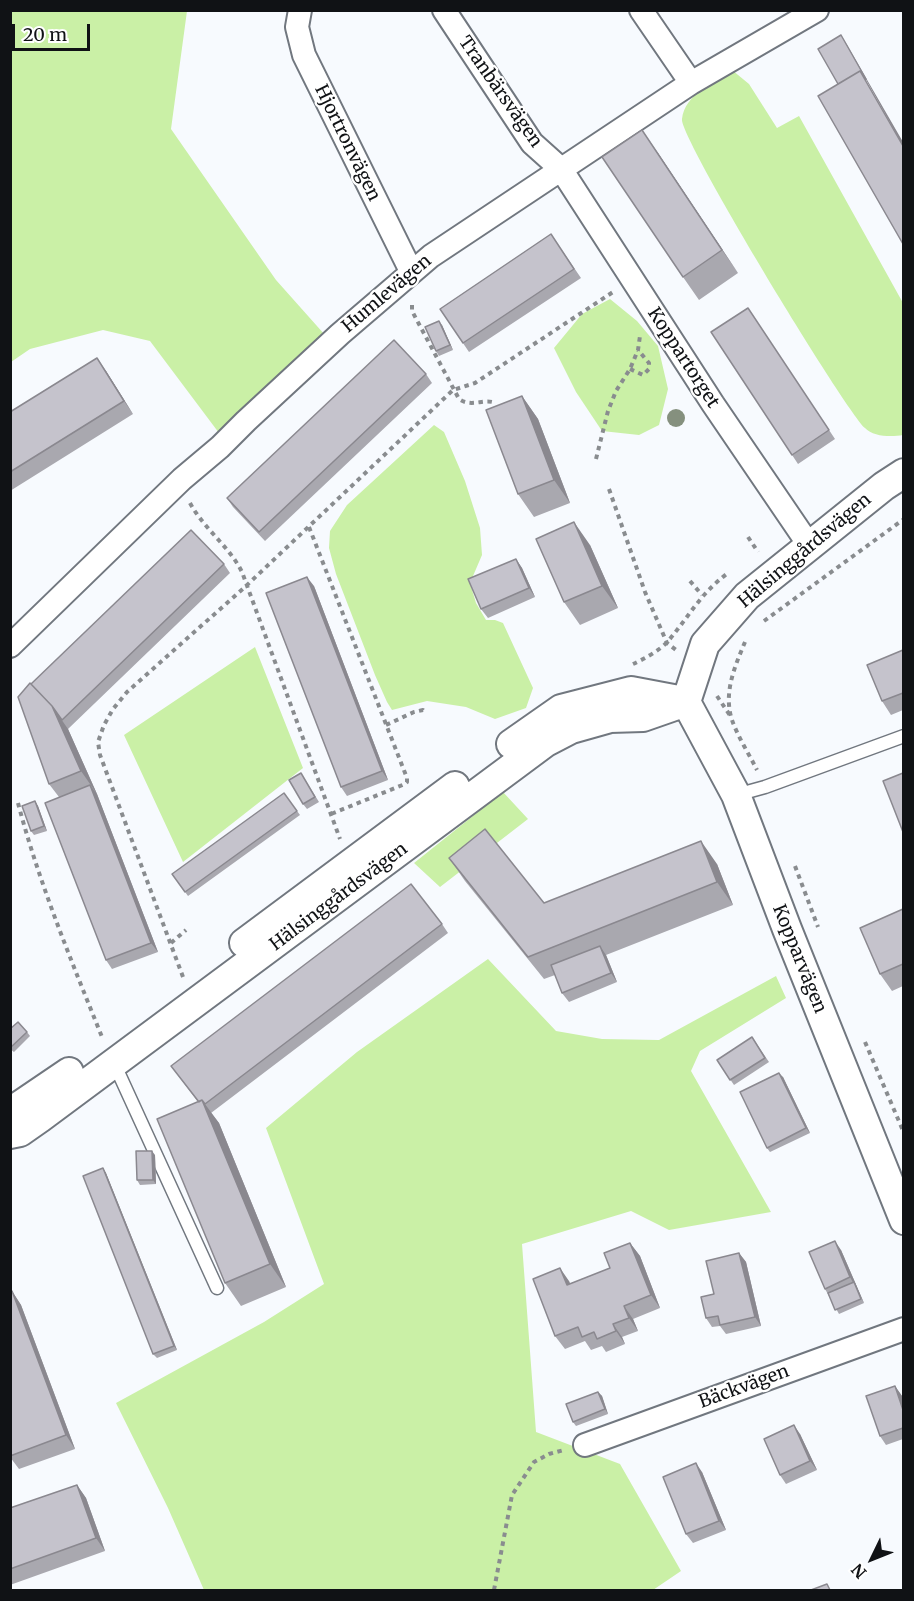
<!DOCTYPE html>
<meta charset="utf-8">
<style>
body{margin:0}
#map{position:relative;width:914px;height:1601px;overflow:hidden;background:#f7fafe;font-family:Merriweather,serif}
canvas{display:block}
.frame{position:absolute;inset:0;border:12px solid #101215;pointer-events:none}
.north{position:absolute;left:842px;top:1529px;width:60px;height:60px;-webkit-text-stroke:4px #fff;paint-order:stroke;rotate:227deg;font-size:16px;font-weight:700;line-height:24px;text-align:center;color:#101215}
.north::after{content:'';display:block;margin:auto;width:21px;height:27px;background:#101215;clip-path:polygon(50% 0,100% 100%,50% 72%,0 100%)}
.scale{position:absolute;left:12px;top:24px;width:78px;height:27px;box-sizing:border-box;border:3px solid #101215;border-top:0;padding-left:8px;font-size:18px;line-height:21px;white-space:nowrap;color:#101215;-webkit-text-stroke:4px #fff;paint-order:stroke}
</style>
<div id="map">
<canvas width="914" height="1601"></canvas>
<div class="frame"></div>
<div class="north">N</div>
<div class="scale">20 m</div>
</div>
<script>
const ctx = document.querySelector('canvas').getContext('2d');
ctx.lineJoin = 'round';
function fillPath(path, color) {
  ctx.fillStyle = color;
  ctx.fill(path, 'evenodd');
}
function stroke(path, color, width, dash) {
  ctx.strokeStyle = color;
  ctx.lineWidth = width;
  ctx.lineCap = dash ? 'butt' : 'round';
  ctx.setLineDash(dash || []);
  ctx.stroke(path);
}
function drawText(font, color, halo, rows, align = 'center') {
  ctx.font = font + ' Merriweather,serif';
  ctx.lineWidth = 4.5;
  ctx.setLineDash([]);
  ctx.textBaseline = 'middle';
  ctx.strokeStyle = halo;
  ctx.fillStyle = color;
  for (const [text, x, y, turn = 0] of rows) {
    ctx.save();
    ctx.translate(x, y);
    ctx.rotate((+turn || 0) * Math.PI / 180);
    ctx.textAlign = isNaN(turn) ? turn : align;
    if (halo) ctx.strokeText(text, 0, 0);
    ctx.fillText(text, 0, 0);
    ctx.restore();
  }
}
fillPath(new Path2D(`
 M11,11H187L171,129L276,280L325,335L219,433L150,341L103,330L30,349L11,362Z
 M732,70L749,84L777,128L799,116L903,303V435C892,437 873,437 865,428C842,405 679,137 682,119C685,94 713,83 732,70Z
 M610,299L637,321L658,346L668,389L659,425L639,435L602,431L576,392L554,348L582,314Z
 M434,425L444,432L465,481L480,528L482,555L470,583L476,603L486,620H495L503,623L533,688L526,708L495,719L466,707L427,701L392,710L387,702L375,675L336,574L329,548L330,531L347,505Z
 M255,647L303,768L183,862L124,735Z
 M503,792L528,819L440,887L414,863Z
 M488,959L556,1031L602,1039L659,1040L776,976L786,998L700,1051L691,1071L771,1212L669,1230L631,1211L522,1244L536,1432L620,1464L681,1571L653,1590H204L168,1508L116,1403L264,1322L324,1284L266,1128L357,1052Z`), '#caf0a6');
const service = new Path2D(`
 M736,795L765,787L904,736
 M114,1063L217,1288`);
const minor = new Path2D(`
 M300,10L297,27L304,55L411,271
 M444,10L532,143L561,169L713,404L809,545
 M641,10L691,83
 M10,646L182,479L220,447L246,421L340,334L431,256L691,83L817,10
 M585,1445L904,1329`);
const tertiary = new Path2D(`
 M686,702L736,795L787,929L904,1220
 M686,702L705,644L747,596L884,486L904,473
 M511,744L561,709L631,691L684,701
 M244,943L455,786
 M10,1112L69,1072
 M10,1134L20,1132L40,1118L546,742L571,729L610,718L643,717L686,702`);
stroke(service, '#71777f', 15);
stroke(minor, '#71777f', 26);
stroke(tertiary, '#71777f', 32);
stroke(new Path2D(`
 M412,305V311L459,399C472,408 483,398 496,403
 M630,369L643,375L649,369V363L638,350
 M596,459L608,411L616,391L630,369L638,350L640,336
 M609,489L645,592L667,643L676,650
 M190,503C204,529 229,546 242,572L340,839
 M309,527L407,778V782L405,784L331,814
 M748,537L758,552
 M690,581L702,595
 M764,621L904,519
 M745,642C735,666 723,693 732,720C738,737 749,754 757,770
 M633,664C644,659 661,650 669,640C690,615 700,594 728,573
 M717,696L731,717
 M386,725L414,712L423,710L426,713
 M18,803C39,883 71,960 102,1037
 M795,866L818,927
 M171,943L186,930
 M183,977L100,755L98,742L104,725L113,709L127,692L246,586L453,390L475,383L613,292
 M865,1042L904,1133
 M494,1590L512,1495L534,1462L549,1454L564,1450`), '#898c8f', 4, [4.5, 4.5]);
stroke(service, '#fff', 12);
stroke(minor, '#fff', 22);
stroke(tertiary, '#fff', 28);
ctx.fillStyle = '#85907e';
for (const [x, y] of [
 [676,418]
]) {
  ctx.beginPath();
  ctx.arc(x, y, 9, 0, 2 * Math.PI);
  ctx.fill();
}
fillPath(new Path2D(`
 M658,153L738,273L699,300L683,277Z
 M551,234L581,278L469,352L440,309Z
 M748,308L835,439L798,464L711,332Z
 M442,325L453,350L439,356L436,351Z
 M106,371L133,414L10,491V412Z
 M426,374L432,383L265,541L233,507L227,498Z
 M522,396L538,419L570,503L534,517L518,494Z
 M590,545L618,608L580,625L564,602Z
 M516,559L522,568L535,597L488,618L481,609Z
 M224,564L230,573L68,729L97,794L158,952L112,969L106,960L59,797L49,784L31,684Z
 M314,586L388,780L347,796L341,787Z
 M903,650V710L891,715L882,701Z
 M301,773L319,802L307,809L303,804Z
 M284,793L300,815L188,896L172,874Z
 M35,801L38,806L47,831L34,835L31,831Z
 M449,858L544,903L717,864L733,905L606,955L617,982L569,1002L562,993L555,975L544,979L465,881Z
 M903,909V986L892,991L880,974Z
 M442,924L448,933L211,1113L219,1123L286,1287L241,1306L225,1283L198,1102L171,1066Z
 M10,1029L27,1032L30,1036L14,1052L10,1049Z
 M752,1037L769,1062L734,1085L717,1060Z
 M783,1077L810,1133L770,1152L767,1148Z
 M155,1155L156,1184L140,1185L137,1180Z
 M103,1168L106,1173L177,1350L157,1358L153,1354Z
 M630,1243L640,1256L660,1308L633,1319L638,1331L622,1337L625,1344L606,1352L602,1346L591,1350L585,1341L565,1349L555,1336L569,1281L570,1284L610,1268Z
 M841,1250L864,1303L839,1314L825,1289Z
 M739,1253L746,1262L761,1326L726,1334L720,1326L712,1327L706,1318L714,1294Z
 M12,1291L21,1305L75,1449L19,1469L10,1457V1292Z
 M895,1386L902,1396L903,1401V1439L886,1445L880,1436Z
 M598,1392L602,1396L608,1414L576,1426L573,1422Z
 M800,1434L817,1470L786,1484L780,1475Z
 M702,1472L726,1530L693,1543L686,1534Z
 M77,1485L86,1498L105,1551L10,1585V1508Z`), '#a9a8af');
fillPath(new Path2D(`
 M841,35L847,45L903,142V146Z
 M642,130L658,153L738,273L722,250Z
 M439,321L442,325L453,350L450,345Z
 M97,358L106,371L133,414L124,401Z
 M522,396L538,419L570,503L554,480Z
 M574,522L590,545L618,608L602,586Z
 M516,559L522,568L535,597L529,588Z
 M307,577L314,586L388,780L382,771Z
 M52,706L68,729L97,794L81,771Z
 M90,785L97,794L158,952L151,943Z
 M35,801L38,806L47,831L44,826Z
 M701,841L717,864L733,905L717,882Z
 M600,946L606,955L617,982L611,973Z
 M779,1073L783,1077L810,1133L806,1128Z
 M202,1100L219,1123L286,1287L270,1264Z
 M152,1151L155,1155L156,1184L153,1180Z
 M103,1168L106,1173L177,1350L174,1346Z
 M835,1241L841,1250L864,1303L850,1277Z
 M630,1243L640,1256L660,1308L651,1295Z
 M739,1253L746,1262L761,1326L755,1317Z
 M560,1268L569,1281L576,1298L567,1285Z
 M12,1291L21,1305L75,1449L66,1435Z
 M624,1306L633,1319L638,1331L629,1318Z
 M613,1324L622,1337L625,1344L616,1331Z
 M895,1386L902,1396L903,1401V1410Z
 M598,1392L602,1396L608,1414L605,1409Z
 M794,1425L800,1434L817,1470L810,1461Z
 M696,1463L702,1472L726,1530L719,1521Z
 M77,1485L86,1498L105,1551L96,1538Z`), '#8a888f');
const building = new Path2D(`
 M841,35L866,79L860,71L838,84L818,49Z
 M860,71L903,146V244L818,96Z
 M642,130L722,250L683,277L602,157Z
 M551,234L574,269L463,343L440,309Z
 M748,308L829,430L792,455L711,332Z
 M439,321L450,345L436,351L425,327Z
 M394,340L426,374L259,532L227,498Z
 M97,358L124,401L10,472V412Z
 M522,396L554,480L518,494L486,410Z
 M574,522L602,586L564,602L536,539Z
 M191,530L224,564L62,720L52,706L31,684Z
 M516,559L529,588L481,609L468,579Z
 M307,577L382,771L341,787L266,593Z
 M903,650V693L882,701L867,665Z
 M30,683L52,706L81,771L49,784L18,697Z
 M301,773L315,797L303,804L289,780Z
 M903,773V832L883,781Z
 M90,785L151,943L106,960L45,803Z
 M284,793L297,811L185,892L172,874Z
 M35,801L44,826L31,831L22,806Z
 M485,829L544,903L701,841L717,882L528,957L449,858Z
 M411,884L442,924L205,1104L202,1100L199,1102L171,1066Z
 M903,909V964L880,974L860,928Z
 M600,946L611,973L562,993L551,965Z
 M18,1022L27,1032L10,1048V1029Z
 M752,1037L765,1058L730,1080L717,1060Z
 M779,1073L806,1128L767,1148L740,1092Z
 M202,1100L270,1264L225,1283L157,1119Z
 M136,1151H152L153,1180H137Z
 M103,1168L174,1346L153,1354L83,1176Z
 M835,1241L850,1277L825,1289L809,1252Z
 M630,1243L651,1295L624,1306L629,1318L613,1324L616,1331L597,1339L594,1332L582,1337L578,1327L555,1336L533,1279L560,1268L567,1285L610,1268L604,1253Z
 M739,1253L755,1317L720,1325L718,1316L706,1318L701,1297L714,1294L706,1261Z
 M854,1282L861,1299L835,1310L828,1293Z
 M12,1291L66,1435L10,1456V1292Z
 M895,1386L903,1410V1428L880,1436L866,1396Z
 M598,1392L605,1409L573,1422L566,1404Z
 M794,1425L810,1461L780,1475L764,1439Z
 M696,1463L719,1521L686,1534L663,1477Z
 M77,1485L96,1538L10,1569V1508Z
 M827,1584L830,1590H811Z`);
fillPath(building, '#c5c3cc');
stroke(building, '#8a888f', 1.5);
drawText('18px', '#101215', '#fff', [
 ["Tranbärsvägen",500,92,55],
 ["Hjortronvägen",347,143,64],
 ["Humlevägen",387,294,-40],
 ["Koppartorget",683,358,57],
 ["Hälsinggårdsvägen",805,551,-40],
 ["Hälsinggårdsvägen",339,897,-37],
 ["Kopparvägen",799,959,68],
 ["Bäckvägen",744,1387,-20]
]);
</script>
